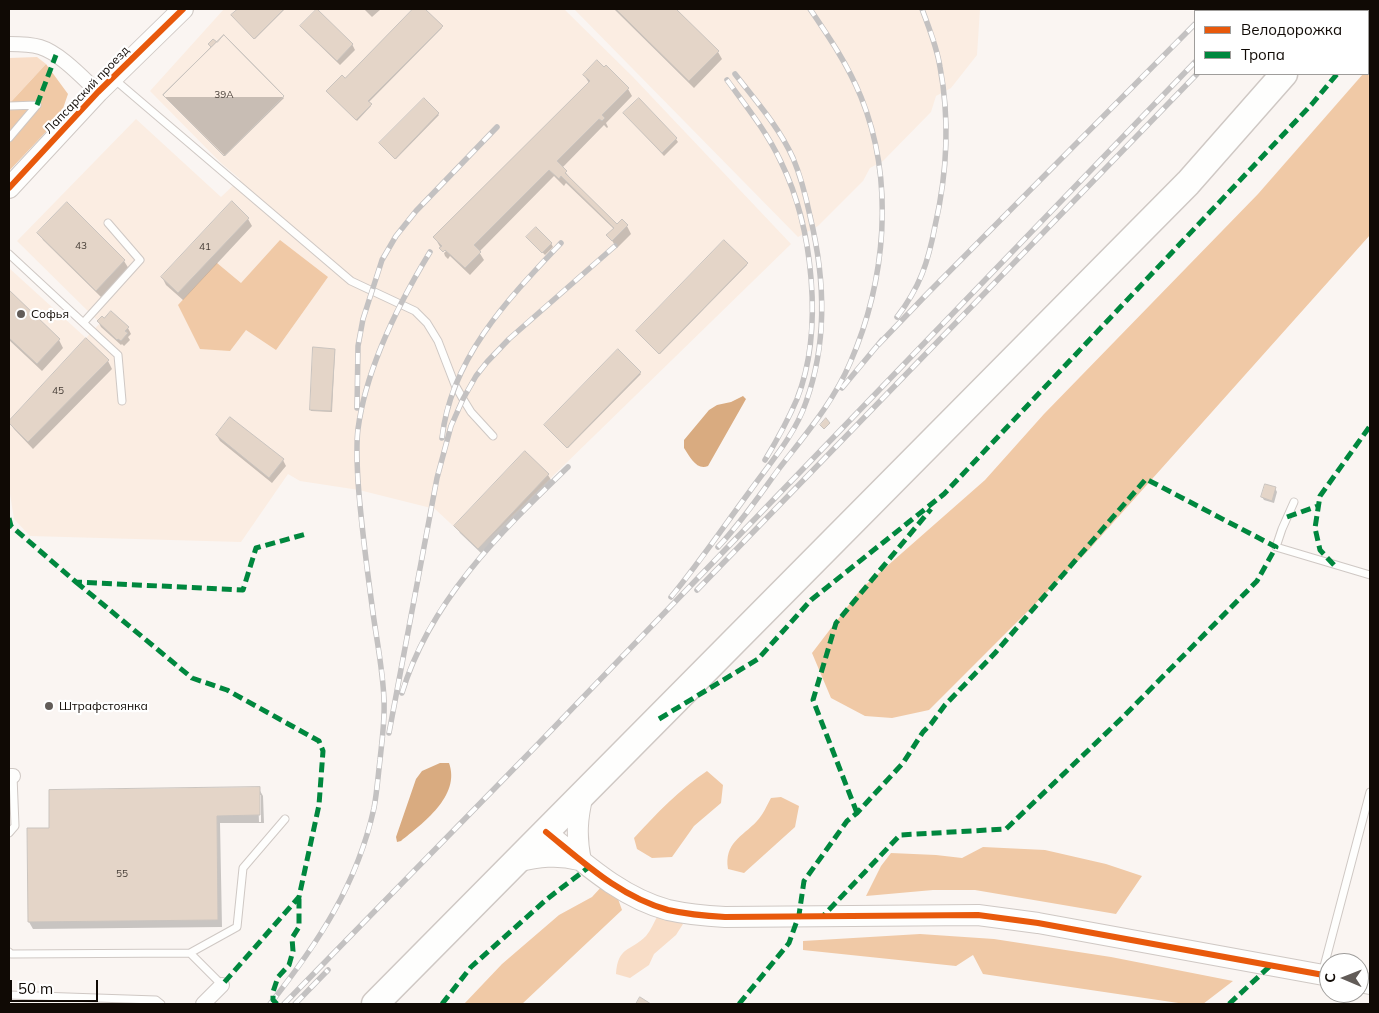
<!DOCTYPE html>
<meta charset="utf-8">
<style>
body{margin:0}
#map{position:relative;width:1379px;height:1013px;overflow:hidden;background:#faf5f2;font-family:Mulish,sans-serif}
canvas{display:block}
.frame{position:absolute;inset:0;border:10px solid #100a05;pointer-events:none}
.legend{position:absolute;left:1194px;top:10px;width:175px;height:65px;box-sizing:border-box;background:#fff;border:1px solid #9f9d9b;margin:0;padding:6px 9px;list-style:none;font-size:15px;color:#100a05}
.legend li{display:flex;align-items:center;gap:10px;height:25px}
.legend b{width:25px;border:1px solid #9f9d9b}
.north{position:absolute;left:1319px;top:953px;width:50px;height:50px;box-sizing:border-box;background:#fff;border:1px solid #9f9d9b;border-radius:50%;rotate:271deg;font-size:14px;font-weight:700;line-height:20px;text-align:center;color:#100a05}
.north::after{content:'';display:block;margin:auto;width:18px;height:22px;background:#625c58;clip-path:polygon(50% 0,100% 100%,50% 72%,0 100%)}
.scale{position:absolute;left:10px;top:980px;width:88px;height:22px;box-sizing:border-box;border:2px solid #100a05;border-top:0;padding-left:6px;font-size:15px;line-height:18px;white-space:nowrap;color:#100a05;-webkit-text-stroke:4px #fff;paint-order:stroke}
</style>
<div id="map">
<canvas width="1379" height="1013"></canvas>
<div class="frame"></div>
<ul class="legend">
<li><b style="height:6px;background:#e8590c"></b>Велодорожка</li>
<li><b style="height:6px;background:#00873e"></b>Тропа</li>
</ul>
<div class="north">С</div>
<div class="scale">50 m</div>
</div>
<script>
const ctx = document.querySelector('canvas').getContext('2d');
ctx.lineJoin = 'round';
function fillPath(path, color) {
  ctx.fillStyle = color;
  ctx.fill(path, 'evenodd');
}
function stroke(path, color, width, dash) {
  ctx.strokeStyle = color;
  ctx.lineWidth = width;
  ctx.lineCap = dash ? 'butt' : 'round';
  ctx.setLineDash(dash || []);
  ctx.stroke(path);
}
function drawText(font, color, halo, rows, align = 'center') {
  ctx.font = font + ' Mulish,sans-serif';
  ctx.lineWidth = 4.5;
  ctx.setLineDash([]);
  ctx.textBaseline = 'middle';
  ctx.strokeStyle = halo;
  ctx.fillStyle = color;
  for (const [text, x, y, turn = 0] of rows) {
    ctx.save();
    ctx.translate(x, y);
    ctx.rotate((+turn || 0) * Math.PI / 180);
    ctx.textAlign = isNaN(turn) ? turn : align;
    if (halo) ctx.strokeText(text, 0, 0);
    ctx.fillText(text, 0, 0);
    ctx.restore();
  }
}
fillPath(new Path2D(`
 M224,9H564L633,77L791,244L478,549L435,509L359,490L300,481L288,474L241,542L30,536L14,519L9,488V268L86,338L100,323L17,241L136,119L221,197L240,179L222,164L150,91Z
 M574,9H980L977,55L951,88L936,96L931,112L883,161L870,168L863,181L818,226L798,237Z`), '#fbede2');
fillPath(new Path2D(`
 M37,57L46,64L9,104V58Z
 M658,915H672L683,924L676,935L654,954L649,965L630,978L616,974C618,946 630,952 646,936C651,930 654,922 658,915Z`), '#f8ddc7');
fillPath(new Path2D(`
 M46,64L68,94L60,117L9,171V104Z
 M1370,65V235L1086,553L929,710L892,718L865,716L831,698L812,653L861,589L985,480L1044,414L1258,194L1363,74H1368V68Z
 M280,240L328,277L276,350L246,330L230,351L200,349L178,305L217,263L241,283Z
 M707,771L723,785L721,803L694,826L672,857L652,858L637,849L634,838C657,813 679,790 707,771Z
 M781,797L799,806L795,827L744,873L728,869C724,843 742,837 757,821C763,815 767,805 771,798Z
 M983,847L1045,850L1106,864L1142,876L1116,914L975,890H933L866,896L881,866L891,853L936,855L962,858Z
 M603,885L617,896L622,910L522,1004H464L502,964L559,915L592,897Z
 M920,934L994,939L1111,957L1233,981L1203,1004H1185L983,974L973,955L956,966L803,950V941Z`), '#f0c9a6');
fillPath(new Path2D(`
 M743,396L746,399L708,466C697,471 690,457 684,448V440L709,410L717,405L731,402Z
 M440,763H449C461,796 422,824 401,841L397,842L396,837L416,779L422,771Z`), '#d9ab80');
fillPath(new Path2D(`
 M240,9H285L255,39L233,16Z
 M364,9H381L372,17Z
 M415,9H424L442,28L368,103L371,106L357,121L328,92L345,80Z
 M614,9H674L718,52L722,59L694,88Z
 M302,26L352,44L355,50L340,65L305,31Z
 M584,75L628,89L632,96L606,123L608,127L607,128L604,125L562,168L571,179L617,226H627L631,234L617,248L608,235L614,229L566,183L564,186L554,176L479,252L484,260L470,275L450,256L448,259L445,256L444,253L451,246L443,250V252L435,238L589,83Z
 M165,97H283L284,98L225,156Z
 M424,100L439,115L396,159L381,145Z
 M625,114L676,139L678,142L664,156Z
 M67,204L124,261L129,269L101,297L43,240L39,233Z
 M248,219L252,226L183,300L166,285L162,277Z
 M528,237L551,243L553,247L545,255Z
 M747,264V265L660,354L638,332Z
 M9,292L59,340L63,348L42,371L9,340Z
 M111,312L128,328L131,334L128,337L130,340L124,346L122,344L121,345L101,327L98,321L104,320Z
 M335,350L332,412L311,411V409Z
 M618,351L641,374L568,448L546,427Z
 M108,361L112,369L33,449L14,429L9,422Z
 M217,436L283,460L286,466L272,483L220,441Z
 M525,453L548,475L553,483L483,555L460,533L456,526Z
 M1275,488L1277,492L1274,503L1264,500L1262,497Z
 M259,789L263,796L264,823H220L222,927L33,929L29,922L51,829ZM258,795H261V822H259Z
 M9,806L10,827H9Z`), '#0003');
const building = new Path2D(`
 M238,9H284L254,39L231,15Z
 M317,9L353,44L337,61L300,26Z
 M413,9H425L443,26L368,101L372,104L356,120L326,91L342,75L345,78Z
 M616,9H676L719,51L689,81Z
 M224,35L284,96L224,156L163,95Z
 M224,35L284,96L224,156L163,95L211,47L208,44L213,39L217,42Z
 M597,60L604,67L606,65L629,88L602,115L605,118L602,121L599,119L557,161L567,171L565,173L617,224L622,219L628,225L612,241L606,235L614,228L561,176L559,179L549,170L474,245L481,252L465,268L445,250L443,252L439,248L442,246L433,237L590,81L583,75Z
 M424,98L439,113L395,159L379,143Z
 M639,98L677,138L662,153L623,113Z
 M232,201L249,218L178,293L161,277Z
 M67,202L125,260L96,291L37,233Z
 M536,227L552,243L542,253L526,237Z
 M724,240L748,263L659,354L636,331Z
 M9,290L60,339L37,364L9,338Z
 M111,311L129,327L125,331L128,333L121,341L118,339L117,340L97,321L102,316L104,318Z
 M86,338L109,360L28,442L9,423V421Z
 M313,347L335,349L331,411L310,410Z
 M618,349L641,372L567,448L544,425Z
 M230,417L284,459L269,478L216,435Z
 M826,418L830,423L824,429L820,425Z
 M525,451L549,474L478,549L454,526Z
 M1265,484L1276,487L1272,501L1261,497Z
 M260,787V815L217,816L218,920L28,922L27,828H49V790Z
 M640,997L651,1004H636Z`);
fillPath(building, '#e4d5c8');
stroke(building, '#cac4bf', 1);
const lane = new Path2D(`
 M114,79L351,281L415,311L427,323L438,341L455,385L463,399L471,412L493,436
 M9,106L37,105
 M9,138L37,105
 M9,254L118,355L122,401
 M84,322L140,260L108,223
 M1294,502L1282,529L1276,547L1370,575
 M9,833L15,826L13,776
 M9,952L11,954L190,953L222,985
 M190,953L237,927L243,868L285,819
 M1322,974L1370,792
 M9,995L156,1000L161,1004`);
const street = new Path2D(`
 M9,44C19,44 30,44 40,47C60,53 83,78 98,92
 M9,776H13
 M203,1004L222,985`);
const secondary = new Path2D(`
 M9,188L98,92L183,9
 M546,832C583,862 620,897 668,910C686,914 706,916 725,917L978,915L1038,923L1329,976
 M581,861C576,837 577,818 583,795
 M516,862C538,857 557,854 579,860
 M1359,982L1370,984`);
const highway = new Path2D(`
 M1337,11L1339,9
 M375,1004L1188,183L1284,74`);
stroke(lane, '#cfc8c4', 9);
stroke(street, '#cfc8c4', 16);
stroke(secondary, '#cfc8c4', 22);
stroke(highway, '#cfc8c4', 29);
stroke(lane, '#fefefd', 7);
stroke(street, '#fefefd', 14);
stroke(secondary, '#fefefd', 20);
stroke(highway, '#fefefd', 26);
const rail = new Path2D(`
 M1207,11L1210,9
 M1244,11L1247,9
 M1257,11L1260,9
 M727,80C746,106 767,132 781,162C813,227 824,331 797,399C788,420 777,440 765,460
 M897,317C907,304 916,289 922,274C928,259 932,242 935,226C947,174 950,120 940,67C937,47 929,28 922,9
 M878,345L928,293L1195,24
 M842,388L882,340
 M357,408L358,346L363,319L382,260L396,236L416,211L497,127
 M442,438C451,358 508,299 561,243
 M718,547C740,524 759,496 778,470C804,436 833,403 850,363C886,281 895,181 861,97C848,65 829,37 810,9
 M697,590L1197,74
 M671,597C699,563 724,526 750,491C770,463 795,435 806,402C828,341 825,278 810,216C806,197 801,177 793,158C779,127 756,101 735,74
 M402,693C430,600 501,532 568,467
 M389,733L437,478L451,426L463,399L476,376L487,362L509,339L615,246
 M270,1004C318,943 357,885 374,808C377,792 378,776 380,760C382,740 385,720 384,700C383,671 377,642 373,613C367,569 361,525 358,481C357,464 356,446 358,429C366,368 399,303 430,252
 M284,1004L540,742L1195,62
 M295,1004L328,970`);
stroke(rail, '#c3c1c1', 5.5);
stroke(rail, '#fff', 4, [11]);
stroke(new Path2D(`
 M1368,37L1370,34
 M37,105L56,55
 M1287,517L1318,506
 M9,518L11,526L76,582L243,590L256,548L306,534
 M1334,565L1320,550L1315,528L1320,496L1370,426
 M76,582L192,678L227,690L319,741L323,751L319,805L299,897L222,985
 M659,719L758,659L811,600L944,494L1312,104L1337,74
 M857,813L813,700L836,623L931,509
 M277,1004L273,1000V992L278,977L289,965L293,951L292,938L299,927V897
 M442,1004L471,967L547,899L589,867
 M739,1004L789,943L799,915L804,881L847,821L857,813L903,763L923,732L931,724L945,705L995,653L1146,479L1276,547L1257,581L1123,717L1006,829L900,835L824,915
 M1229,1004L1270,966`), '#00873e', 5, [10, 5]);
stroke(new Path2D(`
 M9,188L98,92L183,9
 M546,832C583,862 620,897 668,910C686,914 706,916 725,917L978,915L1038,923L1329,976`), '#e8590c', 6);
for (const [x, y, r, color] of [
 [21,314,5,"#625c58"],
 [49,706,5,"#625c58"]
]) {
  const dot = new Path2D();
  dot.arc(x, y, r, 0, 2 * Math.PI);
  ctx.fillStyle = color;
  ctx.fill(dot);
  stroke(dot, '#fff', 2);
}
drawText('10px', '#453d36', null, [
 ["39А",224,95],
 ["43",81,246],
 ["41",205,247],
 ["45",58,391],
 ["55",122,874]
]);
drawText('12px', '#100a05', '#fff', [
 ["Лапсарский проезд",87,90,-46]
]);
drawText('12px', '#100a05', '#fff', [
 ["Софья",31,314],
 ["Штрафстоянка",59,706]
], 'left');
</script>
